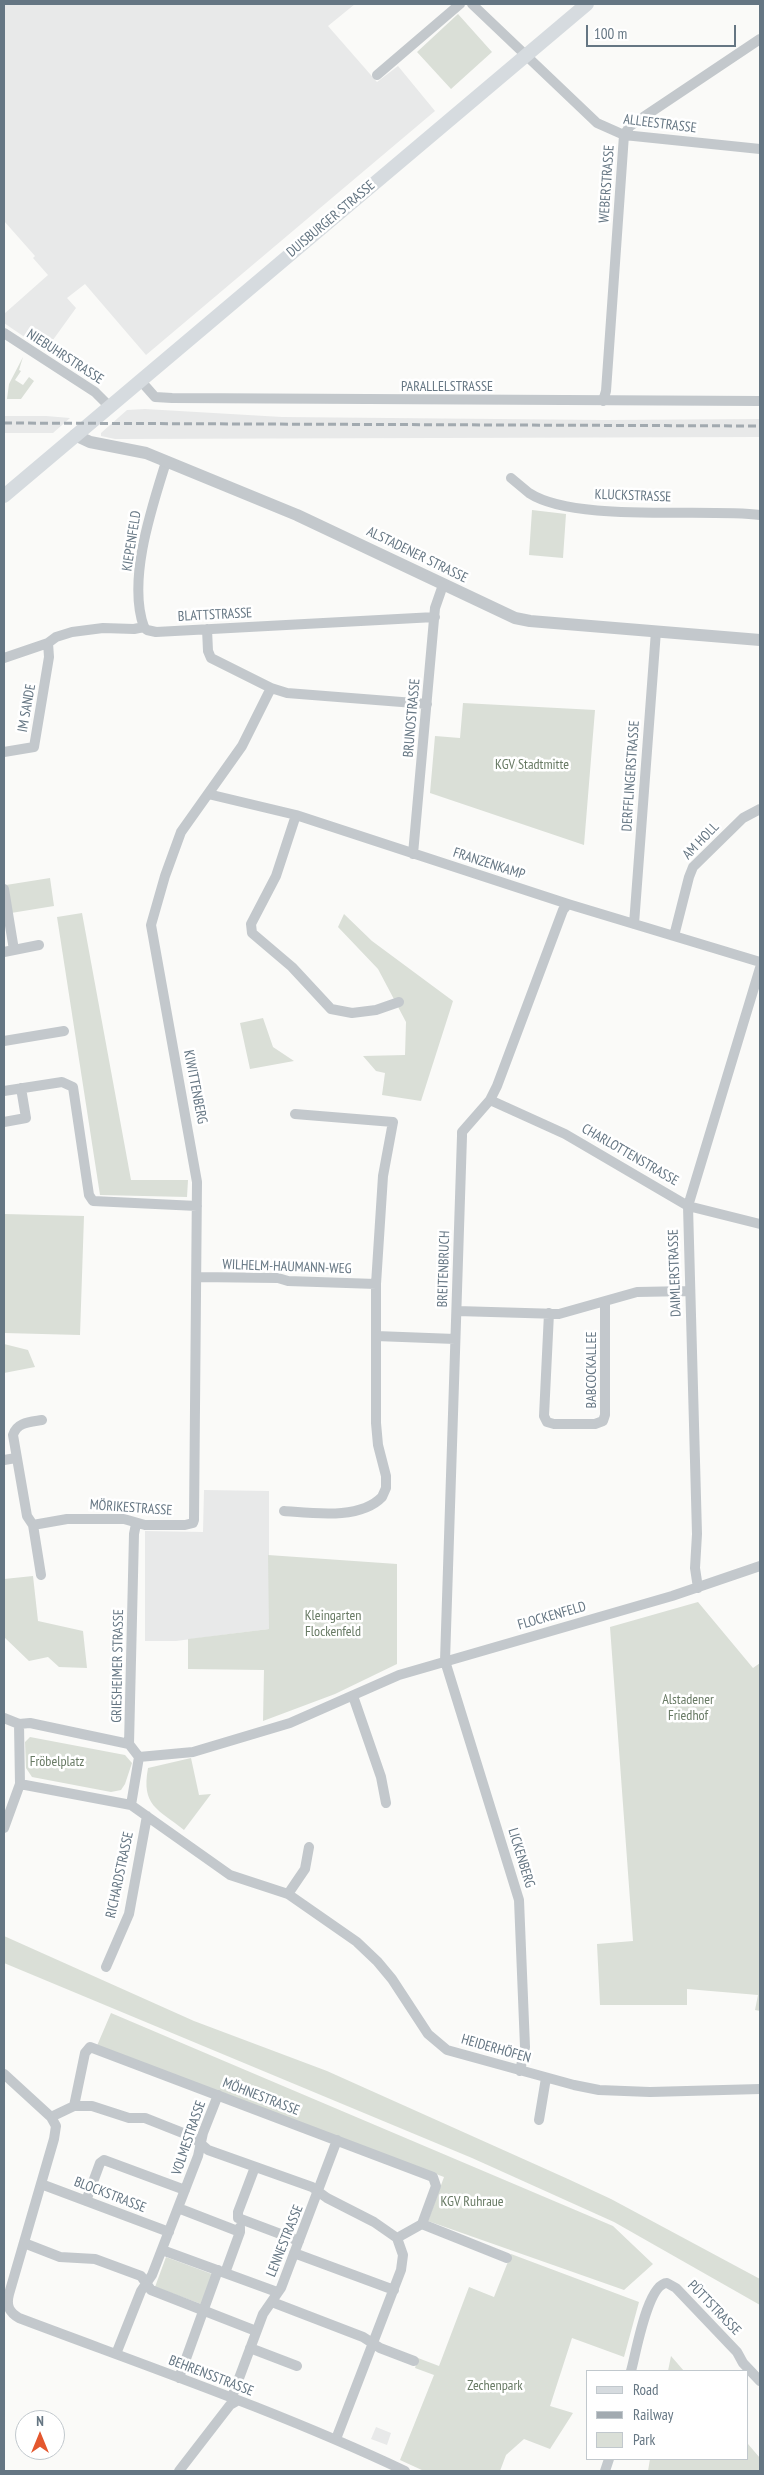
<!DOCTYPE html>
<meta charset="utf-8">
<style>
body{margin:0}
#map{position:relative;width:764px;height:2475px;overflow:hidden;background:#fafaf8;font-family:"PT Sans Narrow",sans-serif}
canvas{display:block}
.frame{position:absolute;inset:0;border:5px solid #657683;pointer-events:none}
.legend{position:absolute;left:586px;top:2370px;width:162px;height:90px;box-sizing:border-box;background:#fff;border:1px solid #c1c8cd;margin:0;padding:6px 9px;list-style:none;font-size:15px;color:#657683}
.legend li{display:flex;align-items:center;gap:10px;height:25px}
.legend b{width:25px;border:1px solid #c1c8cd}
.north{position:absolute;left:15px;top:2410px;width:50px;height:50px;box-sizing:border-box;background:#fff;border:1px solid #c1c8cd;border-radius:50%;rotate:0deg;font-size:14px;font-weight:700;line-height:20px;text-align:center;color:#657683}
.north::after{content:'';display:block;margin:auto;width:18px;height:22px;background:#e4572e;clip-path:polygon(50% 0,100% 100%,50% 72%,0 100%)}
.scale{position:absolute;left:586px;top:25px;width:150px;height:22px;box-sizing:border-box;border:2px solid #657683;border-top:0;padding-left:6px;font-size:15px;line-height:18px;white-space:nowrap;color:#657683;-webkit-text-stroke:4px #fff;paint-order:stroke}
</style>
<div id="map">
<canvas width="764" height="2475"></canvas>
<div class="frame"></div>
<ul class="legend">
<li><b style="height:6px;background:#d6dbdf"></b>Road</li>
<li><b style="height:6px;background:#a2aab0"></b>Railway</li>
<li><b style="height:14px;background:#dadfd7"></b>Park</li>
</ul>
<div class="north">N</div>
<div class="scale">100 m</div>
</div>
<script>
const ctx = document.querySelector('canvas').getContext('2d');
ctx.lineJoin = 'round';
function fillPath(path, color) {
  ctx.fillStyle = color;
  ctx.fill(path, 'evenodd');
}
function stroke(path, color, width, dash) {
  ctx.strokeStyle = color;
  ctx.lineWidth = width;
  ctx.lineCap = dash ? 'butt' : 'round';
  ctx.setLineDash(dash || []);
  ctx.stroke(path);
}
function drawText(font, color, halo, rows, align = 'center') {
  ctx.font = font + ' "PT Sans Narrow",sans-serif';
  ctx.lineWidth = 5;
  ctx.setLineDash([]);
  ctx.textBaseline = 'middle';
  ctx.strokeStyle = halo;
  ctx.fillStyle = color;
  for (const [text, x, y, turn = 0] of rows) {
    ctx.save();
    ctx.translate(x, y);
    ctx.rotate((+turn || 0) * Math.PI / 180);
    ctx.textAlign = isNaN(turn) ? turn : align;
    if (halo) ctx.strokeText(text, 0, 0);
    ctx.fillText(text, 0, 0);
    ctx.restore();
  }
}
fillPath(new Path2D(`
 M4,4H355L328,26L377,82L398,66L435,111L146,355L85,284L67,298L76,308L45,351L4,323V314L48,275L33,258L35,256L4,221Z
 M145,409L282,417L605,420L760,419V437L115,439L101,436V433L127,410Z
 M4,416H46L70,418L53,433H4Z
 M204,1490L269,1491V1629L176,1641H145V1531L203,1532Z
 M376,2427L391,2433L387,2445L371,2439Z`), '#e8e9e9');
fillPath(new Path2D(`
 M458,14L492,52L451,89L417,52Z
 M23,357L19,370L21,371L15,380L23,385L29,377L34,381L21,399H7L9,384Z
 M532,510L566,514L563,558L529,555Z
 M463,703L595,710L584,845L430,793L435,736L460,738Z
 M50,878L54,906L11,913L6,885Z
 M82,913L131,1180H188L187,1197L100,1195L57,917Z
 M344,914L372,941L453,1001L421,1101L382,1095L385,1073L376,1071L363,1056L405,1055L406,1022L378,969L338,927Z
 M263,1018L273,1047L294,1061L250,1069L240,1023Z
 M4,1214L84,1216L80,1335L4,1333Z
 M4,1344L28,1350L35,1367L4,1373Z
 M268,1555L397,1564V1664L335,1694L263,1721L264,1670L188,1669V1639L269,1629Z
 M33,1576L38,1621L83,1631L87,1668L59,1667L48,1657L29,1661L4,1637V1579Z
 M698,1602L753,1668L760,1663V2011L755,2010L758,1995L687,1989V2005H600L597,1944L633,1941L610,1627Z
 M30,1737L125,1755L132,1763L125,1784L121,1790L111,1792L32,1777L26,1768L25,1742Z
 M191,1758L199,1795L211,1794L184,1830C158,1809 141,1806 148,1768Z
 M4,1936L194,2021L327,2071L568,2179L611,2199L760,2279V2305L614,2222L472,2158L4,1963Z
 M111,2013L613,2226L653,2264L624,2290L428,2221L444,2177L96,2048Z
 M511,2254L639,2302L624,2357L572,2338L550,2406L573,2413L550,2449L524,2439L506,2455L500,2471H424L400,2460L434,2375L415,2368L418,2358L439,2366L469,2287L494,2297Z
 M166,2257L212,2274L201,2304L155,2287Z
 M671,2356L684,2371H668Z
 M748,2444L760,2458V2471H648L650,2459H748Z`), '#dadfd7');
stroke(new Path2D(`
 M472,4L597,123L624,135L760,149
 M377,75L460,4
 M4,333L95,392L109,406
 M140,380L155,397L172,398L760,401
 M603,401L606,391L624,135L630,126L760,39
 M511,478C517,483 523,488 529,493C575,523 702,508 760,515
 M144,627L147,630L156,632L435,617
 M144,627C127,580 152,507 166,462
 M207,629L208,651L211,658L271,688L287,693L427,704
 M4,658L48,643L56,637L72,632L103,628L134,629L144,627
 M4,752L34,747L49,657L48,643
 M208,794L296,815L568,904L760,962
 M296,815L276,876L251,924L252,933L292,967L331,1009L352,1013L376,1010L399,1002
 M413,854L435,608L443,585
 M4,889L14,950
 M634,924L656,631
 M674,936L689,877L693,867L743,818L760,809
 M4,952L39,945
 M4,1041L64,1031
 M4,1091L62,1082L73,1087L89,1195L93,1201L197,1206
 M490,1100L565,1134L688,1206L760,1224
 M4,1122L26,1118L21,1088
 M197,1277L278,1278L288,1281L376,1284
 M457,1311L559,1314L637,1292L689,1291
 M549,1313L544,1416L547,1422L554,1424H595L603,1421L605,1415V1302
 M376,1336L455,1339
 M4,1460L16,1458
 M284,1511C313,1513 360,1520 382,1497L386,1488V1476L378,1445L376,1423V1284L383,1176L393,1122L295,1114
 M33,1525L27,1516L13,1435C17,1422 30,1422 42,1420
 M41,1575L33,1525L67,1519H124L145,1525H185L193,1523L194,1520L197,1182L151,925L165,876L181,832L242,746L271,688
 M698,1588L695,1568L697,1534L688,1206L760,968
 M353,1696L381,1777L386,1803
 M4,1718L19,1724L30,1723L129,1744
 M139,1757L193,1752L290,1723L399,1675L672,1596L760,1566
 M20,1784L131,1805L230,1875L288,1894L357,1942L377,1961L392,1979L428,2034L447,2050L574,2085L599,2090L650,2092L760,2089
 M131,1805L139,1757L129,1744L134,1534L136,1524
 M4,1828L20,1784L19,1724
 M288,1894L305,1869L309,1847
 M106,1967L129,1914L147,1816
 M520,2071L525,2047L519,1900L445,1661L462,1136V1132L490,1100L497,1086L563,910L568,904
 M4,2074L51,2117L56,2126L54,2139L9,2294C6,2306 9,2312 19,2318C149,2367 280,2412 405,2471
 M74,2106L85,2053L90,2047L433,2177L436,2186L422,2224L397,2238
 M51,2117L74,2106H92L129,2118H145L193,2137L208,2150L312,2187L327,2198L374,2222L397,2238L403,2255L401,2270L336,2439
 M539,2120L546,2078
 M255,2167L238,2212V2218L299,2241
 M41,2184L169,2232
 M86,2201L100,2163L104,2160L185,2190
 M178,2208L240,2232
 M422,2224L507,2258
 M24,2243L60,2257L95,2259L141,2276L151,2290L256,2331
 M162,2250L277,2292
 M294,2253L394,2290
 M225,2273L240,2232V2227
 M272,2302L363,2337L380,2348L414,2361
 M250,2348L297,2366
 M116,2354L141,2291L152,2275L198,2156L203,2133L218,2095
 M631,2371C636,2354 647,2284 667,2283L676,2288L737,2352L743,2363L760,2381
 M179,2378L218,2270
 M232,2397L263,2314L281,2288L337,2140
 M179,2471L230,2405L237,2401
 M605,2471L609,2459`), '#c3c8cc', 10);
stroke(new Path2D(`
 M75,435L90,442L146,453L297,515L515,618L530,621L760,640`), '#c3c8cc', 12);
stroke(new Path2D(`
 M4,496L587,4`), '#d6dbdf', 14);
stroke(new Path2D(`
 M4,423L760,426`), '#a2aab0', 3, [8, 4]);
drawText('14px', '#657683', '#fff', [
 ["ALLEESTRASSE",660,124,7],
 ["WEBERSTRASSE",607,184,-86],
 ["DUISBURGER STRASSE",331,219,-40],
 ["NIEBUHRSTRASSE",65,357,33],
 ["PARALLELSTRASSE",447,387],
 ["KLUCKSTRASSE",633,496,2],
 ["KIEPENFELD",132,541,-81],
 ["ALSTADENER STRASSE",417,555,26],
 ["BLATTSTRASSE",215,615,-3],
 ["IM SANDE",27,708,-80],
 ["BRUNOSTRASSE",412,718,-85],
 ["DERFFLINGERSTRASSE",631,776,-86],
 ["AM HOLL",701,841,-46],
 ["FRANZENKAMP",489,864,18],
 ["KIWITTENBERG",195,1087,79],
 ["CHARLOTTENSTRASSE",630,1155,30],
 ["WILHELM-HAUMANN-WEG",287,1267,2],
 ["BREITENBRUCH",444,1269,-88],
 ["DAIMLERSTRASSE",675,1273,-92],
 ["BABCOCKALLEE",592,1370,-90],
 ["MÖRIKESTRASSE",131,1508,4],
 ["FLOCKENFELD",552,1616,-16],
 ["GRIESHEIMER STRASSE",118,1666,-89],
 ["LICKENBERG",521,1858,73],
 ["RICHARDSTRASSE",120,1875,-78],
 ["HEIDERHÖFEN",496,2049,16],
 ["MÖHNESTRASSE",261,2097,21],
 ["VOLMESTRASSE",189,2138,-71],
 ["BLOCKSTRASSE",110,2195,21],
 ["LENNESTRASSE",285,2241,-68],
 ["PÜTTSTRASSE",714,2308,46],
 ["BEHRENSSTRASSE",211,2376,21]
]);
drawText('14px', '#687a64', '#fff', [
 ["KGV Stadtmitte",532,765],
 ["Kleingarten",333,1616],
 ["Flockenfeld",333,1632],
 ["Alstadener",688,1700],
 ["Friedhof",688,1716],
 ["Fröbelplatz",57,1762],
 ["KGV Ruhraue",472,2202],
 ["Zechenpark",495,2386]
]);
</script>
